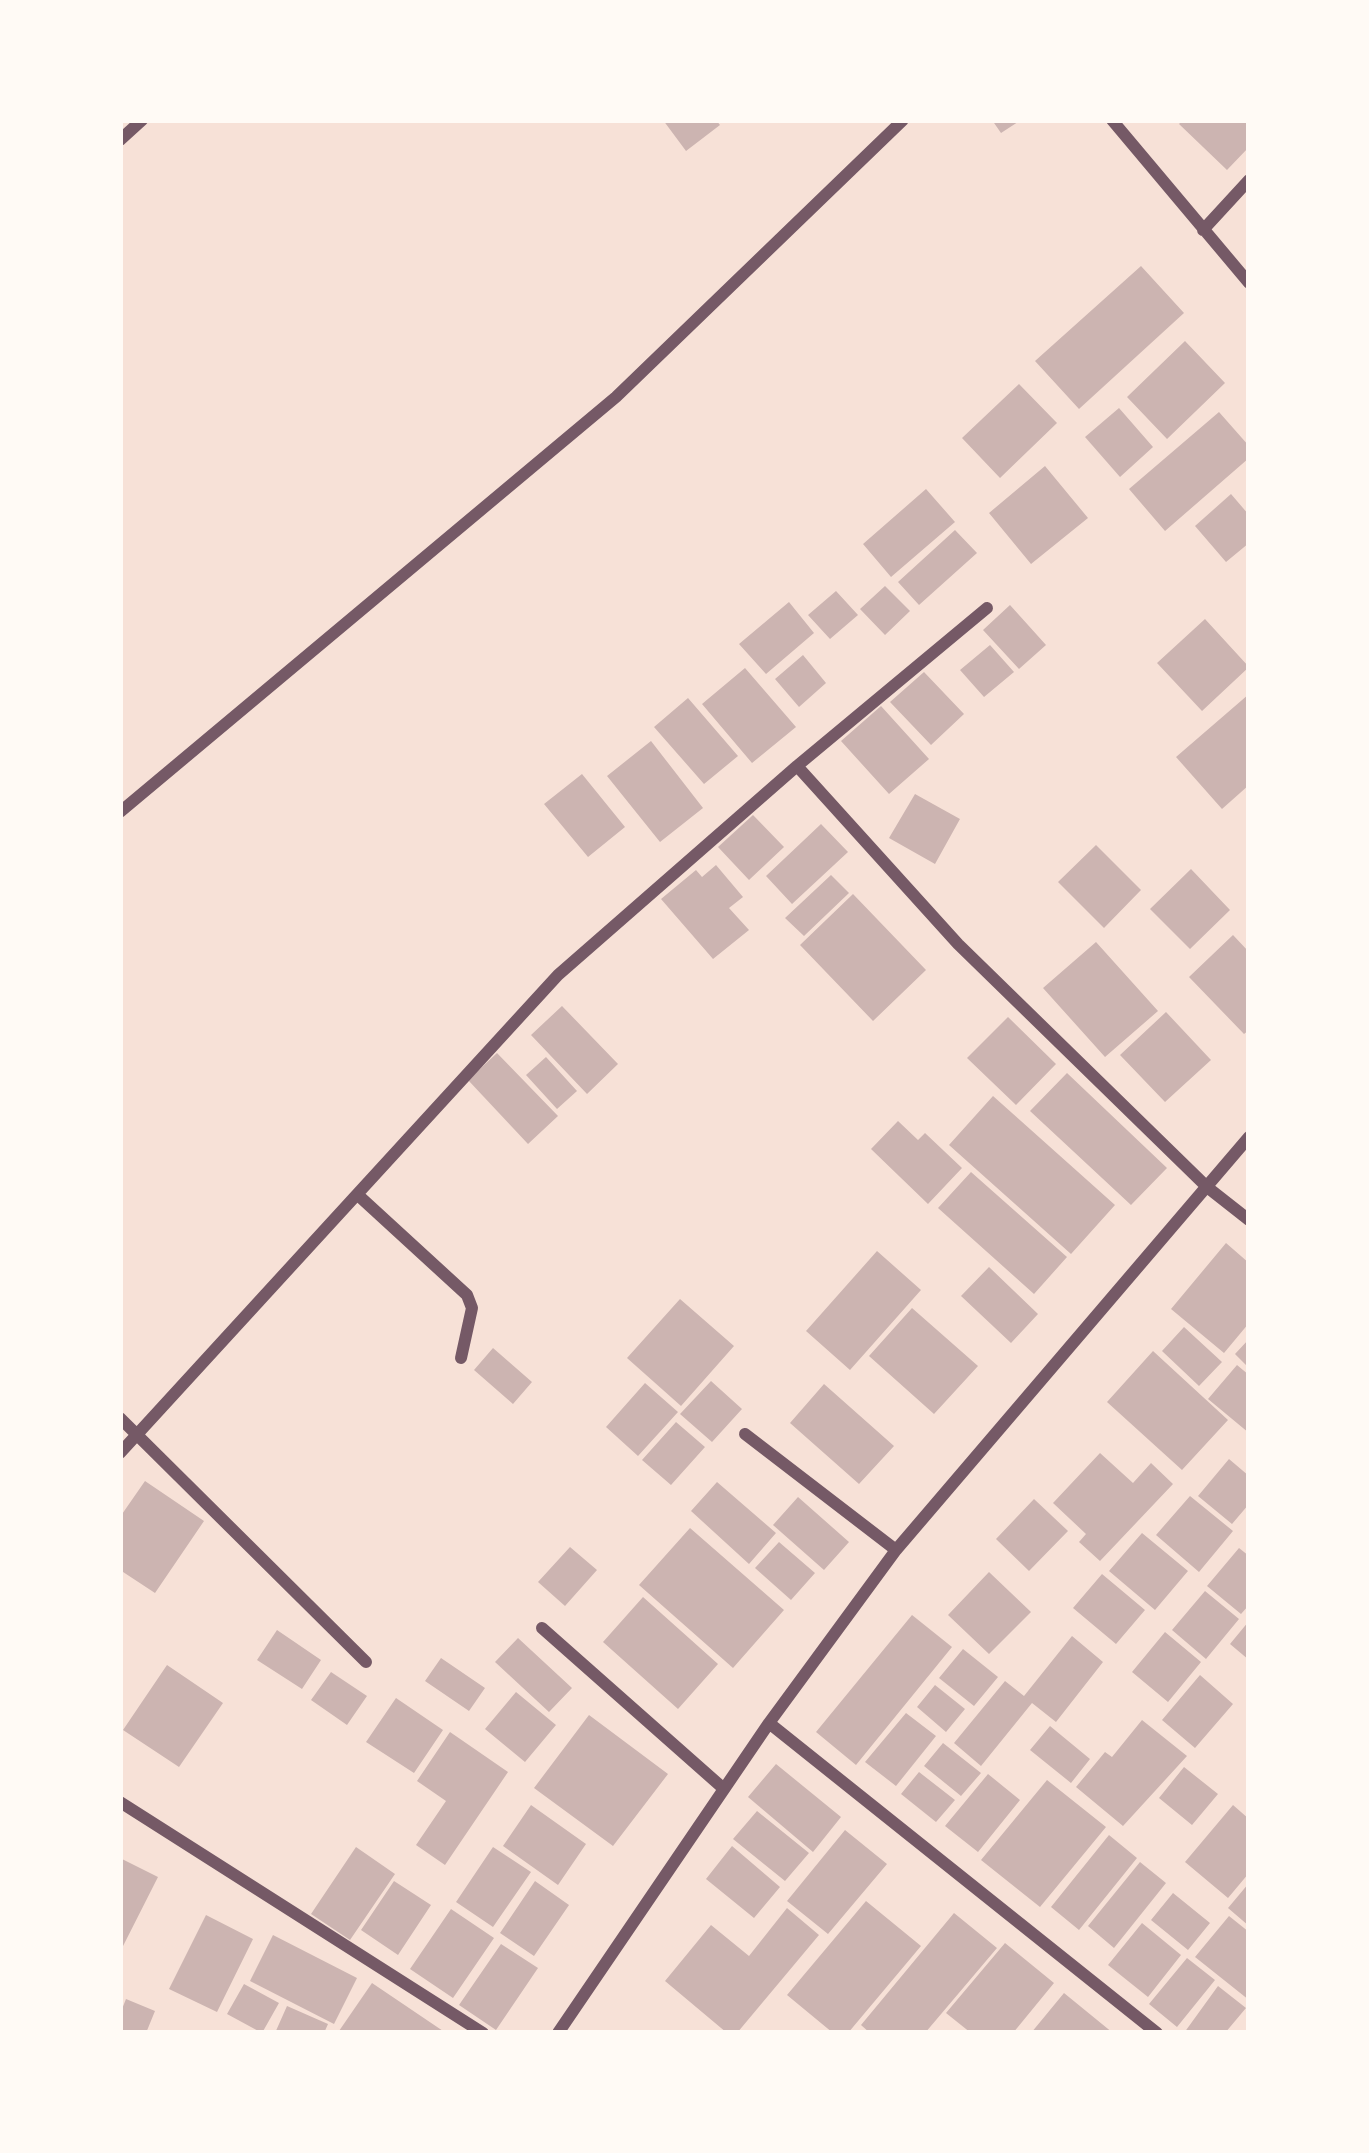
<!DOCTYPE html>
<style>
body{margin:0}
#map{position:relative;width:1369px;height:2153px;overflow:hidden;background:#f7e1d7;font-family:Montserrat,sans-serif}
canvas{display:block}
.frame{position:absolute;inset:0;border:123px solid #fffaf5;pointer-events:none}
</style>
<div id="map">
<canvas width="1369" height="2153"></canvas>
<div class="frame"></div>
</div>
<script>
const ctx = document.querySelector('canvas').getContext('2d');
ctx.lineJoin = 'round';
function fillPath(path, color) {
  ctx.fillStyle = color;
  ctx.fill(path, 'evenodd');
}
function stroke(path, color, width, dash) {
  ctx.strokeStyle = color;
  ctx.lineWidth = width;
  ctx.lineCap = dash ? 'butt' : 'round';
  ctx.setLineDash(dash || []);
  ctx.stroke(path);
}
fillPath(new Path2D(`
 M663,120H716L720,125L686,151Z
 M992,120H1021L1001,133Z
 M1183,120H1249V147L1227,170L1179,124Z
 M1141,266L1184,313L1079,409L1035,361Z
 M1185,341L1225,383L1167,439L1127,397Z
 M1019,384L1057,423L1000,478L962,438Z
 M1119,408L1153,447L1120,477L1085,437Z
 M1219,412L1249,446V458L1165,531L1129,489Z
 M1045,466L1088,518L1031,564L989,513Z
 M926,489L955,522L891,577L863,544Z
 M1231,494L1249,515V543L1226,562L1195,526Z
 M955,530L977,553L919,605L898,582Z
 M885,586L910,611L885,635L860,609Z
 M836,591L858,615L830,639L808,615Z
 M789,602L814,633L766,674L739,644Z
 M1010,605L1046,645L1019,669L983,630Z
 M1205,619L1249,667L1202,711L1157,663Z
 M990,645L1014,672L984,697L960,670Z
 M803,655L826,683L799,707L775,679Z
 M745,668L796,727L752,763L702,704Z
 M924,672L964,714L931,745L890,702Z
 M1249,694V785L1222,809L1176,757Z
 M688,698L738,756L704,784L654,727Z
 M881,706L929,759L889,794L841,741Z
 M651,741L703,808L660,842L607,776Z
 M582,774L625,827L588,857L544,804Z
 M915,794L960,819L935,864L889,838Z
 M753,815L784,847L749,880L718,847Z
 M821,824L848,852L792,904L766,876Z
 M1096,845L1141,890L1104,928L1058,882Z
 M716,865L743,897L729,908L749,930L713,959L661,899L696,870L702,877Z
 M1191,869L1230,910L1190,949L1150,909Z
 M831,875L849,893L804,936L785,918Z
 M853,894L926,970L873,1021L800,945Z
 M1233,935L1249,952V1030L1244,1034L1189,977Z
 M1096,942L1158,1011L1105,1057L1043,988Z
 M562,1006L618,1064L587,1094L531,1035Z
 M1166,1012L1211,1060L1165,1102L1120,1055Z
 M1008,1017L1056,1064L1016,1105L967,1058Z
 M497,1053L558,1116L528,1144L468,1080Z
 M546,1057L577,1091L557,1109L526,1075Z
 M1067,1073L1167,1168L1131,1205L1030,1111Z
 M993,1096L1115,1205L1071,1254L949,1145Z
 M898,1121L918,1140L925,1133L962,1168L928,1204L871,1149Z
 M971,1172L1067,1257L1034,1294L938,1208Z
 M1226,1243L1249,1263V1323L1224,1353L1171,1309Z
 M877,1251L921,1290L850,1370L806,1331Z
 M989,1267L1038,1314L1011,1343L961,1296Z
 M680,1299L734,1346L681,1406L627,1358Z
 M912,1308L978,1366L934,1414L869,1356Z
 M1184,1327L1222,1362L1199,1386L1162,1351Z
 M1249,1339V1368L1235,1354Z
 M493,1348L532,1382L513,1404L474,1370Z
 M1153,1351L1228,1420L1182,1470L1107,1402Z
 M1237,1365L1249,1375V1433L1208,1399Z
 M711,1381L742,1409L712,1442L680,1414Z
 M645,1383L678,1412L638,1456L606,1427Z
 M824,1384L894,1446L859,1484L790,1423Z
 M676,1422L705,1447L671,1485L642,1460Z
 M1100,1453L1133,1483L1151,1463L1173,1484L1100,1561L1079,1542L1086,1534L1053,1503Z
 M1229,1459L1249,1476V1504L1232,1524L1198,1496Z
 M145,1481L204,1521L155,1593L120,1570V1517Z
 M717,1482L776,1533L749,1564L691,1511Z
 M1190,1496L1233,1531L1199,1572L1156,1535Z
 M798,1497L849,1542L824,1570L773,1525Z
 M1034,1499L1068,1531L1029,1571L996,1539Z
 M690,1528L784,1610L733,1668L639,1585Z
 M1142,1533L1188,1571L1155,1610L1109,1571Z
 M779,1542L815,1573L791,1600L755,1568Z
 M570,1547L597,1570L565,1606L538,1582Z
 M1239,1548L1249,1556V1605L1241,1614L1207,1586Z
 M989,1572L1031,1612L989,1654L948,1615Z
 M1102,1574L1145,1610L1116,1644L1073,1608Z
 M1205,1591L1239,1619L1206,1659L1172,1630Z
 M643,1597L718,1664L678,1709L603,1642Z
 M912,1615L952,1647L856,1765L816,1732Z
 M1249,1621V1660L1230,1644Z
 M277,1630L321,1660L302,1689L257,1660Z
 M1165,1632L1201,1662L1168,1702L1132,1672Z
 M1072,1636L1103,1662L1056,1722L1032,1703L981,1766L954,1743L1005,1681L1024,1696Z
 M518,1638L572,1688L549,1712L495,1662Z
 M963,1649L998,1677L974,1706L939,1678Z
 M441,1658L485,1688L469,1711L425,1681Z
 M167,1665L223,1703L179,1767L123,1730Z
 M331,1672L367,1696L347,1725L311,1700Z
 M1200,1675L1233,1704L1195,1748L1162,1720Z
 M935,1685L965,1709L946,1732L917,1707Z
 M516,1692L556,1725L525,1762L485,1729Z
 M396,1698L443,1730L414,1773L366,1742Z
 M906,1713L936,1736L896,1786L865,1762Z
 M589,1715L668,1774L613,1846L534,1788Z
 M1142,1720L1187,1756L1123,1826L1076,1787L1105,1752L1112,1757Z
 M1050,1726L1090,1759L1071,1783L1030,1750Z
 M450,1732L508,1772L445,1865L416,1845L446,1801L417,1781Z
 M943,1743L981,1773L961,1796L924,1766Z
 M776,1764L841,1817L813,1852L748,1797Z
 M1184,1767L1218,1794L1192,1825L1159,1798Z
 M919,1772L955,1800L936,1822L901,1794Z
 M988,1774L1020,1800L978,1852L945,1826Z
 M1047,1780L1106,1827L1040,1907L981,1860Z
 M531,1805L586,1844L558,1885L503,1846Z
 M1233,1805L1249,1819V1873L1228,1898L1185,1862Z
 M757,1811L809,1853L785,1881L733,1839Z
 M845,1830L887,1864L828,1934L787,1901Z
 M1109,1835L1137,1858L1079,1930L1051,1907Z
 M732,1846L780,1887L754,1918L706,1879Z
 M356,1847L395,1874L350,1940L311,1914Z
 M493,1847L531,1872L493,1927L456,1902Z
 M120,1858L158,1877L120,1952Z
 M1140,1862L1166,1883L1114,1948L1088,1926Z
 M394,1881L431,1905L398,1955L361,1930Z
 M535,1881L569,1905L534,1956L500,1933Z
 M1249,1883V1926L1228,1908Z
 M1173,1893L1210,1923L1188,1950L1151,1920Z
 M866,1901L921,1946L848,2033H833L787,1995Z
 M787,1908L819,1935L737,2033H727L665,1981L711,1925L749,1956Z
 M451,1909L494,1938L453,1998L410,1969Z
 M954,1913L997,1948L925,2033H870L861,2025Z
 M206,1915L253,1939L217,2012L169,1989Z
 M1229,1916L1249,1932V2000L1195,1957Z
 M1142,1923L1181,1955L1148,1997L1108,1965Z
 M273,1935L357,1978L334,2024L250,1981Z
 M1005,1943L1054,1983L1013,2033H971L946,2013Z
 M501,1944L538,1968L496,2030L459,2005Z
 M1187,1958L1215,1980L1177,2027L1149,2004Z
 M372,1983L446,2033L339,2031Z
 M244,1984L279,2003L262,2033L227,2014Z
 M1218,1986L1246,2008L1225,2033H1184Z
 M1064,1993L1113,2033H1031Z
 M126,1999L155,2011L146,2033H120V2014Z
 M287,2006L328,2024L324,2033H275Z`), '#ccb4b1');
stroke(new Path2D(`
 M1112,120L1249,283
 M120,140L142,120
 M1203,230L1249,180
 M797,766L958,944L1207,1187L1249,1220
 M120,812L616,397L903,120
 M359,1196L467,1295L472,1308L461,1358
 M120,1418L366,1662
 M745,1434L896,1550
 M120,1453L558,975L797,766L987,608
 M542,1628L724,1789
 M769,1723L1157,2033
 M120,1802L483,2033
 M558,2033L769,1723L896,1550L1249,1137`), '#755966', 12);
</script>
